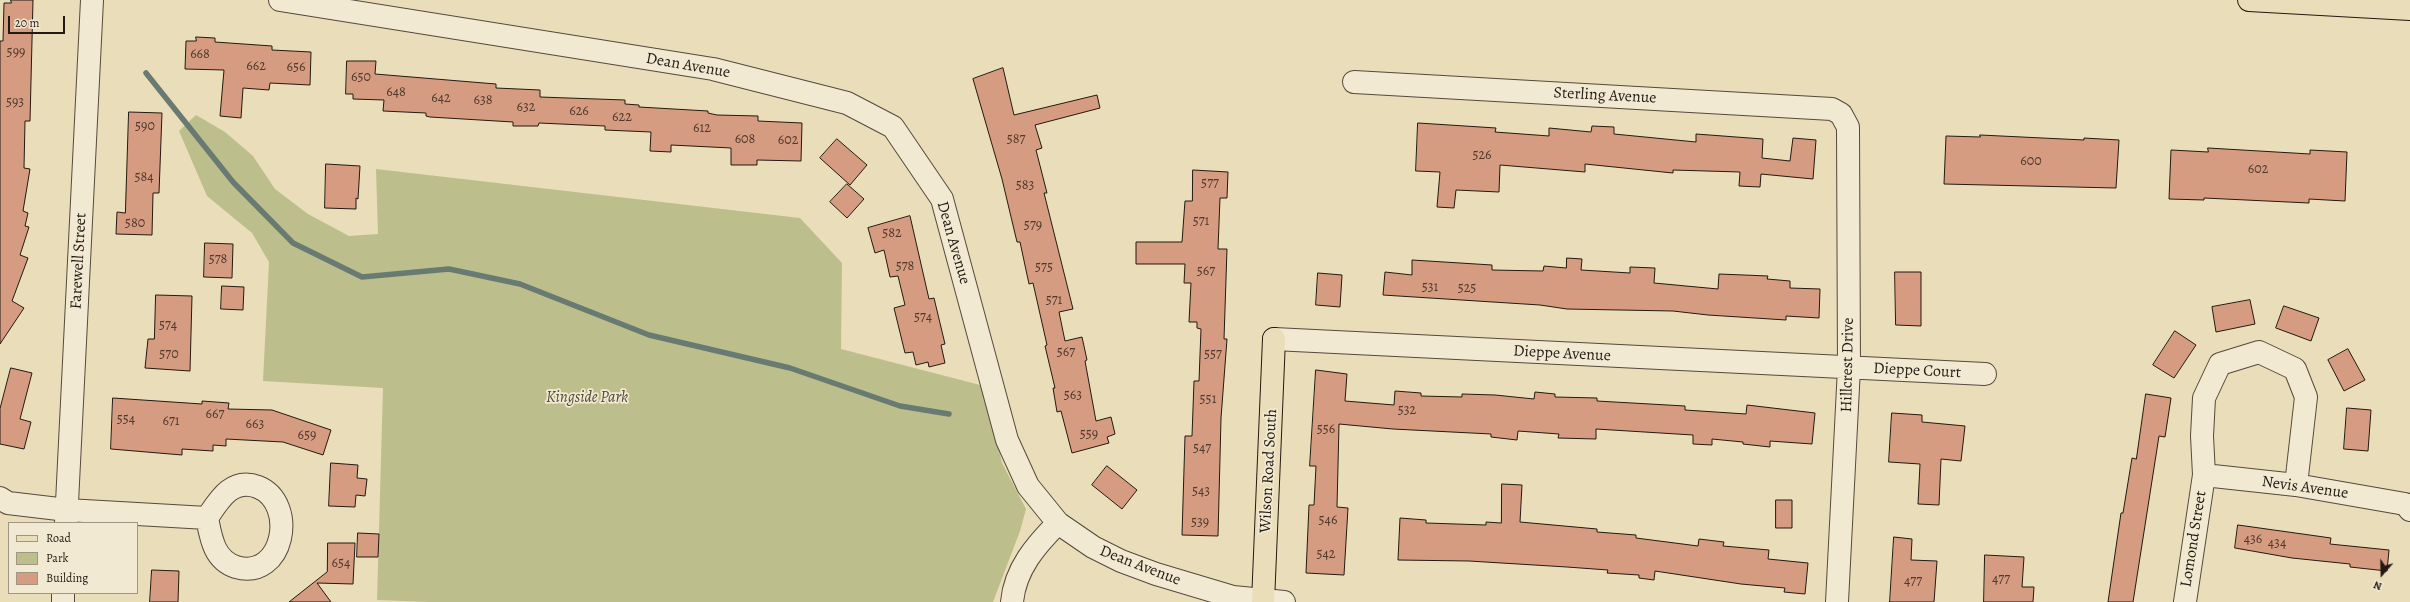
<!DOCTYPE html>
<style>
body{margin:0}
#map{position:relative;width:2410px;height:602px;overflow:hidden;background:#eaddb9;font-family:Alegreya,serif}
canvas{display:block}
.legend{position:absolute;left:8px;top:522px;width:130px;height:72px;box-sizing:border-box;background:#f1e9d2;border:1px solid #9f9685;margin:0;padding:5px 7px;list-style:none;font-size:12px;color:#231911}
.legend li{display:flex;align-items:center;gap:8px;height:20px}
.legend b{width:20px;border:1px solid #9f9685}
.north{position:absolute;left:2362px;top:554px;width:40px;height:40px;-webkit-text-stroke:3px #f1e9d2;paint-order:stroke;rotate:200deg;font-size:11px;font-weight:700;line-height:16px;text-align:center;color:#231911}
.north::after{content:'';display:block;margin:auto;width:14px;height:18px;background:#231911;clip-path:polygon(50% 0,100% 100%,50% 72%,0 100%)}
.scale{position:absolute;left:8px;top:16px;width:57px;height:18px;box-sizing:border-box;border:2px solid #231911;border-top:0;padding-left:5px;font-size:12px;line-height:14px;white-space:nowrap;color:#231911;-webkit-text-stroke:3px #f1e9d2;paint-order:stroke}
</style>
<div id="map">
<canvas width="2410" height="602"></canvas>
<ul class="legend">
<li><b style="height:5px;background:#eaddb9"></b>Road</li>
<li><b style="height:11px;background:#bcbf8b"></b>Park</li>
<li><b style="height:11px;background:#d69c82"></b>Building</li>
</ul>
<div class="north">N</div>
<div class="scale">20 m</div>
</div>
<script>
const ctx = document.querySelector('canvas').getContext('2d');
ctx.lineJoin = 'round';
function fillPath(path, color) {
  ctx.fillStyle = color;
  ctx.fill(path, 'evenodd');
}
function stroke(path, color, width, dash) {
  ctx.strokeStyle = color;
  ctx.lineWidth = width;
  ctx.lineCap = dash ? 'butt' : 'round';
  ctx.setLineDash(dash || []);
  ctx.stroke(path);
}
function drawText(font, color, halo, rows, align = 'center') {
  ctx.font = font + ' Alegreya,serif';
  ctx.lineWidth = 3.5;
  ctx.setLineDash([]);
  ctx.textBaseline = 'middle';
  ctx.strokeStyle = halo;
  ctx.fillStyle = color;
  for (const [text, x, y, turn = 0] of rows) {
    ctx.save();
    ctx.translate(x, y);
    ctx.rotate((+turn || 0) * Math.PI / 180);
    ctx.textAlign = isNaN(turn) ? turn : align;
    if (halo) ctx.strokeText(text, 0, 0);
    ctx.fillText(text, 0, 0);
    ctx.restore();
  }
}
fillPath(new Path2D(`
 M196,115L225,132L253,156L275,189L308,214L349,236L378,234L376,169L800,218L842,263L841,349L984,386L1002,463L1026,509L1020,531L993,602H428L377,600L383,388L263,381L269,262L252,233L207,196L179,131Z`), '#bcbf8b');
stroke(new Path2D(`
 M146,73L233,182L293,243L362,277L449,269L520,284L649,335L790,368L900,406L949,414`), '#697a72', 5.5);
const building = new Path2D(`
 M11,0H33L30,121H25L24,168L30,169L23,211L28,213L25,226L29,227L20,255L28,258L12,301L24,308L0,344V41H3L4,3H11Z
 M196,37L215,38V42L272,46V50L311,52L310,85L270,83L269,90L243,88L241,118L220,116L224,70L185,69L186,41H196Z
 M347,61H376L375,74L496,84V88L540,90V97L625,100V104L639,105V107L708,111V113L717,115L758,116V121L802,123L801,161L757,160V165H731V148L671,145V152L650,151L651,132L605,130V126L539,123L538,126H513V122L430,117L426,116V113L383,111L384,100L353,99V94H346Z
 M1003,68L1014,115L1097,95L1100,108L1035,125L1042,148L1036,150L1047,193H1044L1073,309L1059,312L1065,341L1082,337L1087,360L1085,361L1096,421L1111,417L1115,434L1107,437L1109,443L1072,453L1061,411L1057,412L1053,388H1055L1045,346L1047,345L1033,283L1029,284L1020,242H1017L1002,179L973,79Z
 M129,112L162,113L159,193H153L152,235L116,234L117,212L125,213Z
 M1418,123L1496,128L1495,132L1549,136V128L1591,132L1592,126L1614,127V134L1696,142V134L1763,139L1762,158L1790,161L1793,138L1816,140L1813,179L1761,174L1760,187L1739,186L1740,172L1673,170V173L1585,164V172L1500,165L1499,192L1456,190L1454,208L1437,207L1440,172L1416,171Z
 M1980,135L2084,140V138L2119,140L2116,188L1944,184L1946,136L1980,137Z
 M837,139L867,165L850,185L820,158Z
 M2208,148L2310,154V150L2347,152L2345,201L2309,199V203L2204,198V200L2169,199L2171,150L2208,152Z
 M326,164L360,166L358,199L356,198V209L325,208Z
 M1193,170L1228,172L1227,198H1220L1218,249H1227L1224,339H1227L1221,418L1218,536L1182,535L1185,436H1192L1194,381H1199L1201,329L1197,328V322H1189L1191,283H1184L1185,264H1136V242H1182L1185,201H1192Z
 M847,184L864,199L847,218L830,202Z
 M910,216L929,299L934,298L945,344L941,345L945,363L929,367L928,362L916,365L913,352L905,353L894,308L905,305L898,276L890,277L884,250L875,253L868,228Z
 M205,243L233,244L232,278L204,277Z
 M1567,258L1582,259L1581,270L1630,273V267L1655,268L1654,283L1718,289L1719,274L1768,276L1767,279L1790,281V288L1820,289L1819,318L1786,316V320L1708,315L1673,311L1567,309L1540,305L1383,295L1385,272L1412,275V260L1492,265V270L1543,271L1544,266L1566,268Z
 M1895,272H1921V326L1896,325Z
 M1318,273L1342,275L1340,307L1316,305Z
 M222,286L244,287L243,310L221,309Z
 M156,295L192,296L190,371L145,368L148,339H154Z
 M2250,300L2255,324L2216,332L2212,307Z
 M2284,306L2319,318L2311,341L2276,328Z
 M2175,331L2196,345L2174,378L2153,365Z
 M2348,349L2365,380L2344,391L2328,360Z
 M11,368L32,373L20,419L31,422L24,449L0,444V409Z
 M1316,370L1347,374L1345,401L1394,405L1395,391L1421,393V396L1462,397V394L1495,395L1534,399L1535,392L1555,394V397L1597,398V401L1685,406V410L1746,414L1747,405L1815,413L1812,444L1770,441V447L1743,444V442L1712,439V445L1693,444V435L1596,429V439L1558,438L1559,434L1518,431L1517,440L1491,437V434L1393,429L1339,424L1337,507L1348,508L1344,575L1306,573L1309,505H1314L1316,466H1310Z
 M2146,394L2171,398L2165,437L2159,436L2133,602H2108L2121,513H2123L2132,458L2136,459Z
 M113,398L202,404V401L229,403L228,409L272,410L331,430L323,455L283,442L226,439V446L213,445V451L182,449V455L111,449Z
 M2347,408L2371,410L2368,451L2344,449Z
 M1892,413L1922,415V422L1965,426L1961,461L1941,459L1939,505L1918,504L1920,464L1889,462Z
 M331,463L358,465L357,478L367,479L365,496L356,495L355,507L329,506Z
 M1107,466L1137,490L1122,509L1092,485Z
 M1502,484L1522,485L1520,522L1597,529V532L1636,535V538L1698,546L1699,539L1724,542L1723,546L1769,550L1768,559L1808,563L1805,594L1784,592L1785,588L1741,584L1655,571L1654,580L1639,578V575L1607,573L1608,570L1567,567L1469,561L1398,560L1400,518L1426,520V523L1486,525V522L1501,523Z
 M1776,500H1792V528H1776Z
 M2238,525L2331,538L2330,544L2389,550L2387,571L2350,567V564L2292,558L2235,548Z
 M358,533L379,534L378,557H357Z
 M1894,537L1912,539L1911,560L1937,561L1934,602H1890Z
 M328,543H355L353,584L317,583L331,602H289L327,572Z
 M1985,555L2024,557L2022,587H2034L2033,602H1984Z
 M152,570L179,571L178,602H150Z`);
fillPath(building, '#d69c82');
stroke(building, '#231911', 1);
const minor = new Path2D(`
 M280,0L713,69L847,103L893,127L942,199L1007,440L1028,486L1058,523L1093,547L1121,561L1156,574L1233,597L1284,602
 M1354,82L1832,109L1841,114L1848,127L1849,368L1837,602
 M1274,339L1985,374
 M2204,475L2296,485L2405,504L2410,510
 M0,498L8,503L67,510L207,518C211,538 214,560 236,567C284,581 298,503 258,487C232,477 219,500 207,518
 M66,523L92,0
 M63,602V593
 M1012,602C1015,569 1036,545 1058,523
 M2185,602L2204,475L2202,436L2204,398L2220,364L2259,352L2295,369L2306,397L2296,485`);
const major = new Path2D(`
 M1263,602L1274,339`);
const highway = new Path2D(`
 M2249,0L2410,9`);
stroke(minor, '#554a3b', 24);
stroke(major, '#231911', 24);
stroke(highway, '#231911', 24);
stroke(minor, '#f1e9d2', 22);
stroke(major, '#eaddb9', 22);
stroke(highway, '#eaddb9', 22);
drawText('14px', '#503a2d', null, [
 ["599",16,53],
 ["668",200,55],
 ["662",256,67],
 ["656",296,68],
 ["650",361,78],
 ["648",396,93],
 ["642",441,99],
 ["638",483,101],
 ["593",15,103],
 ["632",526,108],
 ["626",579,112],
 ["622",622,118],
 ["590",145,127],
 ["612",702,129],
 ["608",745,140],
 ["587",1016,140],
 ["602",788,141],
 ["526",1482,156],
 ["600",2031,162],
 ["602",2258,170],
 ["584",144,178],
 ["577",1210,184],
 ["583",1025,186],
 ["571",1201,222],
 ["580",135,224],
 ["579",1033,226],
 ["582",892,234],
 ["578",218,260],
 ["578",905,267],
 ["575",1044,268],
 ["567",1206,272],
 ["531",1430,288],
 ["525",1467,289],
 ["571",1054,301],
 ["574",923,318],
 ["574",168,326],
 ["567",1066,353],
 ["570",169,355],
 ["557",1213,355],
 ["563",1073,396],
 ["551",1208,400],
 ["532",1407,411],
 ["667",215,415],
 ["554",126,420],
 ["671",171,422],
 ["663",255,425],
 ["556",1326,430],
 ["559",1089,435],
 ["659",307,436],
 ["547",1202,449],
 ["543",1201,492],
 ["546",1328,521],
 ["539",1200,523],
 ["436",2253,540],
 ["434",2277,544],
 ["542",1326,555],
 ["654",341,564],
 ["477",2001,580],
 ["477",1913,582]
]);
drawText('16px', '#231911', '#f1e9d2', [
 ["Dean Avenue",688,66,10],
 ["Sterling Avenue",1605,96,3],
 ["Dean Avenue",953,243,74],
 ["Farewell Street",79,261,-87],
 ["Dieppe Avenue",1562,354,3],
 ["Hillcrest Drive",1848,365,-89],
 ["Dieppe Court",1917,371,3],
 ["Wilson Road South",1269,471,-87],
 ["Nevis Avenue",2305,488,8],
 ["Lomond Street",2194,539,-81],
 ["Dean Avenue",1140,566,21]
]);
drawText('italic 16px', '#514b36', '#f1e9d2', [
 ["Kingside Park",587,398]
]);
</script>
